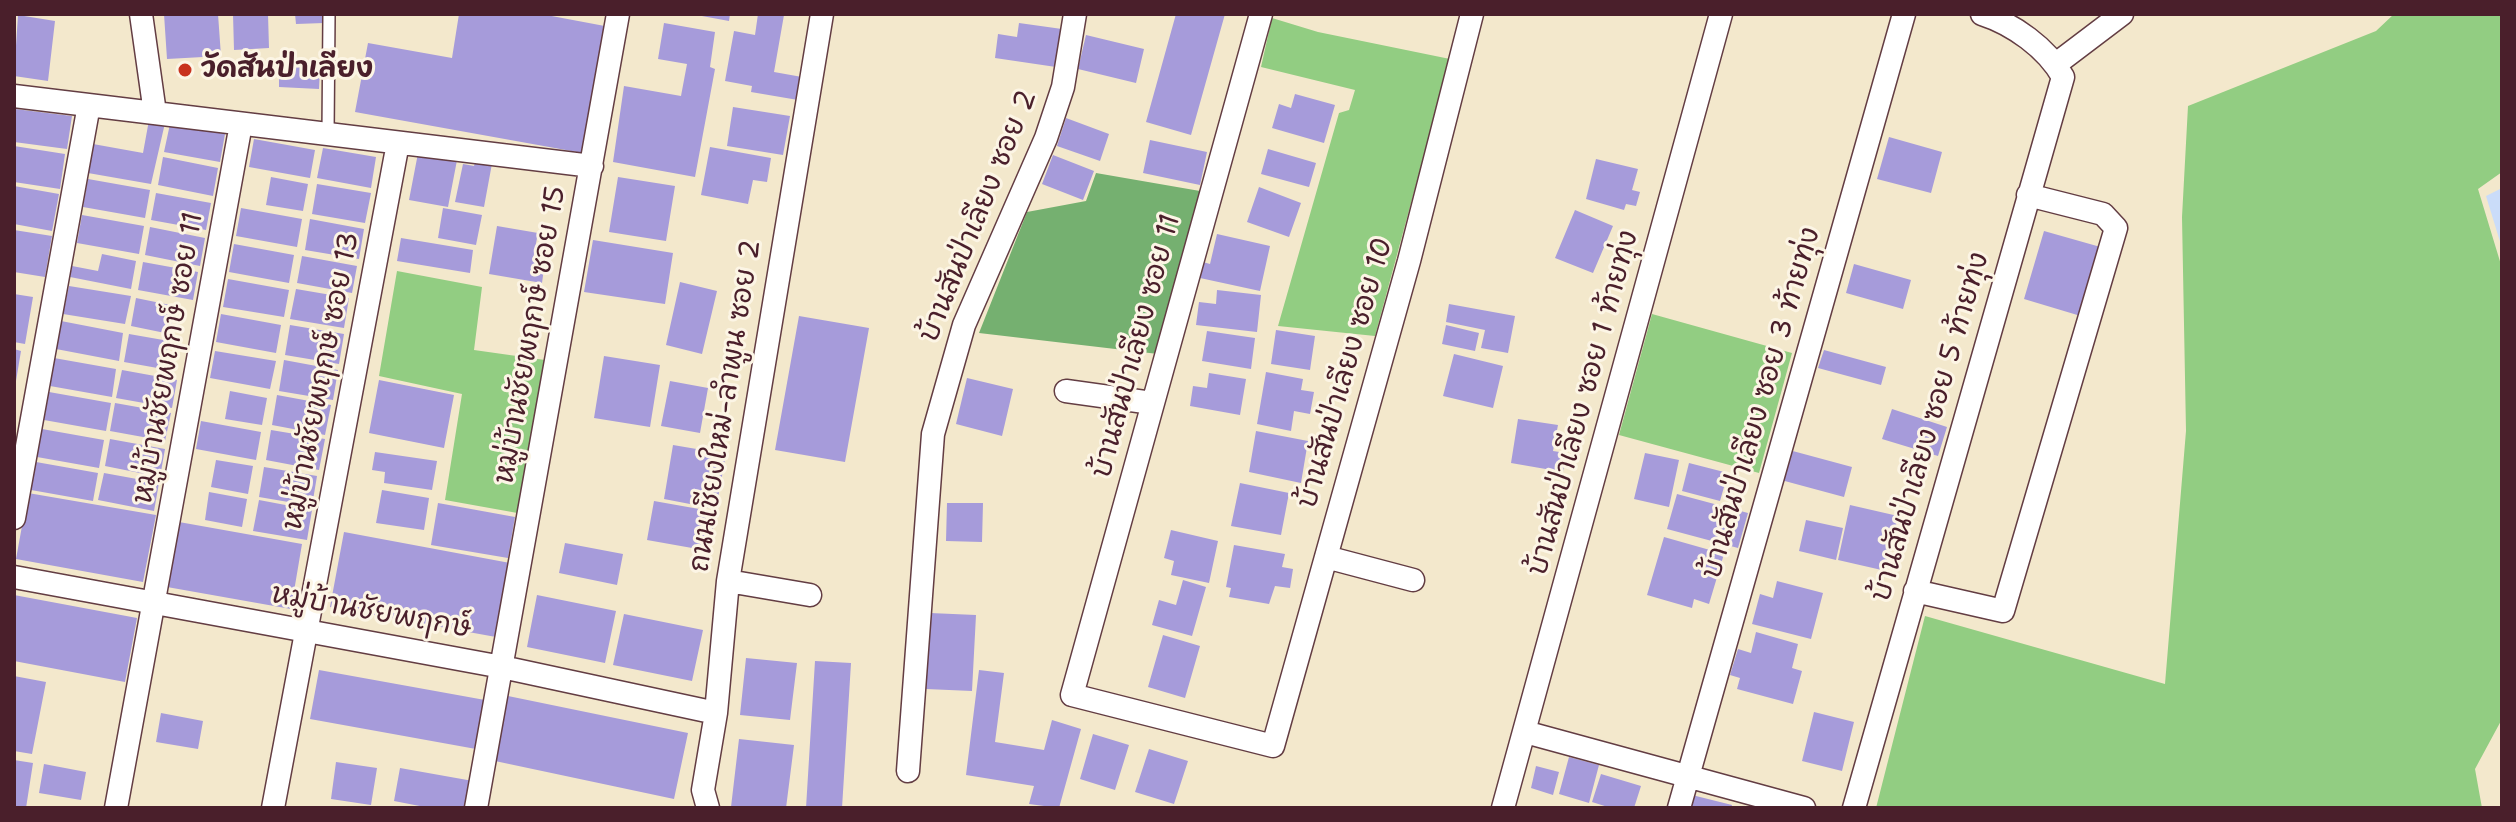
<!DOCTYPE html>
<meta charset="utf-8">
<style>
body{margin:0}
#map{position:relative;width:2516px;height:822px;overflow:hidden;background:#f3e8cc;font-family:"Shantell Sans",sans-serif}
canvas{display:block}
.frame{position:absolute;inset:0;border:16px solid #4a1f2b;pointer-events:none}
</style>
<div id="map">
<canvas width="2516" height="822"></canvas>
<div class="frame"></div>
</div>
<script>
const ctx = document.querySelector('canvas').getContext('2d');
ctx.lineJoin = 'round';
function fillPath(path, color) {
  ctx.fillStyle = color;
  ctx.fill(path, 'evenodd');
}
function stroke(path, color, width, dash) {
  ctx.strokeStyle = color;
  ctx.lineWidth = width;
  ctx.lineCap = dash ? 'butt' : 'round';
  ctx.setLineDash(dash || []);
  ctx.stroke(path);
}
function drawText(font, color, halo, rows, align = 'center') {
  ctx.font = font + ' "Shantell Sans","Playpen Sans Thai",sans-serif';
  ctx.lineWidth = 6;
  ctx.setLineDash([]);
  ctx.textBaseline = 'middle';
  ctx.strokeStyle = halo;
  ctx.fillStyle = color;
  for (const [text, x, y, turn = 0] of rows) {
    ctx.save();
    ctx.translate(x, y);
    ctx.rotate((+turn || 0) * Math.PI / 180);
    ctx.textAlign = isNaN(turn) ? turn : align;
    if (halo) ctx.strokeText(text, 0, 0);
    ctx.fillText(text, 0, 0);
    ctx.restore();
  }
}
fillPath(new Path2D(`
 M2502,188V248L2486,196Z`), '#cadcf9');
fillPath(new Path2D(`
 M2394,14H2502V172L2478,189L2502,268V719L2475,769L2482,808H1876L1925,616L2165,684L2186,431L2182,217L2188,106L2376,31Z
 M1272,18L1318,32L1450,59L1375,336L1278,326L1339,113L1349,110L1355,90L1261,67Z
 M397,271L482,287L474,350L552,361L523,514L445,500L462,394L379,376Z
 M1652,314L1792,353L1759,473L1619,435Z`), '#92cd82');
fillPath(new Path2D(`
 M1096,173L1200,191L1158,354L979,333L1027,212L1086,201Z`), '#75b070');
fillPath(new Path2D(`
 M164,14H218L221,56L167,59Z
 M233,14H268L269,48L234,50Z
 M295,14H324V23L296,24Z
 M459,14H541L610,27L588,154L355,112L368,43L452,58Z
 M691,14H730L729,21Z
 M758,14L784,15L774,72L802,77L798,100L751,92L752,86L725,81L734,31L755,35Z
 M1176,14H1225L1191,135L1146,122Z
 M18,15L55,21L48,81L14,76Z
 M664,23L715,32L710,67L715,69L695,177L613,162L624,86L681,96L687,64L658,59Z
 M1019,23L1062,29L1056,67L995,58L998,34L1017,37Z
 M1086,35L1144,49L1136,83L1078,69Z
 M279,67L320,68L319,89L279,87Z
 M1295,94L1335,105L1324,143L1272,128L1279,104L1291,108Z
 M733,107L790,116L783,155L727,146Z
 M15,109L72,116L67,149L14,142Z
 M1066,118L1109,134L1100,161L1057,146Z
 M149,120L165,123L151,184L88,173L93,144L143,153Z
 M170,124L225,134L220,162L164,152Z
 M1889,137L1942,152L1931,193L1877,179Z
 M254,139L315,150L310,178L249,167Z
 M1150,140L1207,152L1200,185L1143,173Z
 M14,146L65,154L60,189L14,182Z
 M710,147L771,158L767,182L753,180L748,204L701,195Z
 M323,148L376,157L371,188L317,178Z
 M419,148L458,155L448,207L409,200Z
 M1268,149L1316,163L1309,187L1261,174Z
 M477,155L493,158L484,207L455,202L463,164L474,166Z
 M1053,155L1094,171L1083,200L1042,184Z
 M163,157L218,168L213,196L158,185Z
 M1596,159L1638,169L1632,190L1640,192L1636,206L1626,204L1624,210L1586,199Z
 M271,177L308,184L303,211L266,205Z
 M618,177L675,186L666,241L609,232Z
 M88,179L150,190L145,218L83,207Z
 M317,184L371,193L365,223L312,214Z
 M14,186L59,194L52,231L14,224Z
 M1259,187L1301,203L1289,237L1247,222Z
 M156,193L211,203L206,230L151,220Z
 M241,208L302,219L297,247L236,236Z
 M443,208L482,215L476,245L438,238Z
 M1575,210L1613,226L1593,273L1555,258Z
 M82,215L144,226L139,254L77,243Z
 M310,219L364,229L359,259L305,250Z
 M497,226L538,233L533,259L545,261L542,283L489,274Z
 M150,227L205,238L200,266L145,255Z
 M14,230L52,236L45,277L14,272Z
 M2044,231L2104,248L2084,317L2024,299Z
 M1217,234L1270,246L1260,291L1200,278L1203,262L1210,264Z
 M401,238L473,250L470,273L397,261Z
 M593,240L673,253L665,304L584,292Z
 M234,244L294,255L289,283L229,272Z
 M102,254L136,261L131,289L70,277L72,266L98,271Z
 M302,256L357,266L352,293L297,283Z
 M143,262L198,272L193,300L138,290Z
 M1854,264L1911,280L1903,309L1846,293Z
 M228,279L289,290L284,317L223,307Z
 M680,282L717,291L702,354L666,345Z
 M69,286L131,296L125,324L63,314Z
 M296,289L349,298L344,328L290,319Z
 M1217,290L1261,295L1257,332L1196,325L1199,302L1216,304Z
 M14,294L33,297L25,344L14,342Z
 M136,298L175,306L170,334L131,326Z
 M1449,304L1515,316L1508,353L1481,348L1485,330L1446,322Z
 M221,314L281,325L276,353L216,342Z
 M799,316L869,328L845,462L775,450Z
 M61,321L123,333L119,361L56,349Z
 M290,325L344,334L339,364L285,355Z
 M1446,325L1479,333L1475,351L1442,344Z
 M1276,330L1315,336L1310,370L1271,364Z
 M1207,331L1255,338L1251,369L1202,361Z
 M129,334L169,341L163,369L124,362Z
 M14,349L21,351L16,381H14Z
 M1824,350L1886,367L1881,385L1818,368Z
 M215,351L276,361L270,389L210,378Z
 M1454,354L1503,366L1493,408L1443,396Z
 M604,356L660,365L650,427L594,418Z
 M54,358L116,369L112,397L50,386Z
 M284,360L338,370L333,400L279,391Z
 M122,370L177,380L172,408L116,398Z
 M1266,372L1303,379L1301,390L1314,392L1310,414L1294,411L1291,431L1257,424Z
 M1209,373L1246,379L1240,415L1190,406L1193,386L1207,388Z
 M967,378L1013,389L1002,436L956,424Z
 M379,380L454,395L444,448L369,433Z
 M670,381L708,388L700,433L661,426Z
 M230,391L267,398L262,425L225,419Z
 M49,392L111,403L106,431L44,420Z
 M277,395L331,405L325,435L272,425Z
 M115,403L171,413L165,441L110,431Z
 M1892,409L1947,427L1938,456L1882,439Z
 M1518,419L1558,425L1553,451L1566,453L1563,472L1511,463Z
 M201,421L261,432L256,460L196,449Z
 M42,429L104,440L99,468L37,457Z
 M271,430L325,439L319,470L266,460Z
 M1256,431L1308,441L1301,483L1249,472Z
 M110,439L165,449L160,477L105,466Z
 M673,445L726,454L716,509L664,499Z
 M1789,450L1852,467L1844,497L1781,480Z
 M375,452L437,461L432,490L384,483L385,472L372,470Z
 M1645,453L1679,460L1669,507L1634,499Z
 M216,460L253,466L248,494L211,487Z
 M36,462L98,473L93,501L31,490Z
 M1689,463L1728,473L1720,501L1682,491Z
 M264,467L317,476L312,506L259,497Z
 M104,473L159,483L154,511L98,500Z
 M1240,483L1289,493L1281,535L1231,526Z
 M382,490L429,498L424,530L376,523Z
 M209,492L247,499L242,527L205,520Z
 M28,493L156,515L143,582L16,559Z
 M1677,494L1748,513L1738,548L1667,529Z
 M259,500L312,510L307,540L253,531Z
 M654,501L716,512L709,551L647,540Z
 M438,503L515,517L508,558L431,545Z
 M947,503H983L982,542L946,541Z
 M1850,505L1898,516L1886,571L1838,560Z
 M1806,520L1843,528L1836,560L1799,551Z
 M179,522L302,544L291,609L167,587Z
 M1171,530L1218,541L1209,583L1171,575L1174,561L1164,558Z
 M344,532L510,563L496,637L330,607Z
 M1664,537L1724,554L1709,604L1694,599L1692,608L1647,595Z
 M565,543L623,554L617,585L559,573Z
 M1234,545L1285,554L1282,567L1293,569L1290,588L1275,586L1269,604L1229,597L1231,588L1226,587Z
 M1183,580L1206,587L1192,636L1152,625L1159,600L1176,605Z
 M1777,581L1823,593L1811,639L1752,624L1760,594L1773,598Z
 M14,595L137,618L125,682L14,661Z
 M537,595L616,611L605,663L527,647Z
 M930,613L976,615L972,691L926,689Z
 M624,614L703,630L692,681L613,665Z
 M1756,632L1798,644L1792,668L1802,671L1793,704L1737,689L1740,678L1730,675L1738,649L1751,653Z
 M1163,635L1200,646L1185,698L1148,687Z
 M746,658L797,663L790,720L740,715Z
 M815,661L851,663L842,808H806Z
 M319,670L485,700L476,749L310,719Z
 M979,670L1004,673L995,742L1044,750L1052,720L1081,729L1059,808L1029,804L1034,786L966,775Z
 M14,676L46,682L32,754L14,751Z
 M508,696L688,733L674,799L495,761Z
 M1814,712L1854,722L1842,771L1802,761Z
 M161,713L203,721L198,749L156,742Z
 M1093,734L1129,745L1115,790L1080,779Z
 M739,739L794,745L786,808L731,807Z
 M1149,749L1188,761L1174,804L1135,792Z
 M1569,757L1599,765L1589,803L1559,794Z
 M14,760L33,763L26,808H14Z
 M336,762L377,768L371,805L331,799Z
 M44,764L86,772L81,800L39,793Z
 M1536,766L1559,772L1553,795L1531,788Z
 M400,768L473,781L468,808H430L394,801Z
 M1601,774L1641,786L1634,808H1611L1592,802Z
 M1692,795L1732,805L1731,808H1689Z`), '#a69bda');
const service = new Path2D(`
 M328,134L329,14`);
const minor = new Path2D(`
 M141,14L155,113
 M1261,14L1072,695L1273,746L1409,261L1472,14
 M2056,64L2122,14
 M14,96L592,166
 M1066,391L1152,403
 M14,518L89,105
 M1326,557L1413,580
 M14,577L502,667L716,713
 M728,581L810,595
 M1915,591L2003,611L2116,228L2103,214L2028,195
 M1525,732L1804,808
 M908,771L933,434L964,325L1046,138L1063,87L1075,14
 M116,808L241,124
 M273,808L398,143
 M476,808L618,14
 M708,808L703,790L716,713L728,581L822,14
 M1503,808L1721,14
 M1679,808L1904,14
 M1854,808L2063,77C2047,48 2013,24 1982,14`);
stroke(service, '#633d43', 14);
stroke(minor, '#633d43', 25);
stroke(service, '#fff', 11);
stroke(minor, '#fff', 22);
for (const [x, y, r, color] of [
 [185,70,8,"#c8321e"]
]) {
  const dot = new Path2D();
  dot.arc(x, y, r, 0, 2 * Math.PI);
  ctx.fillStyle = color;
  ctx.fill(dot);
  stroke(dot, '#fcf5e5', 3);
}
drawText('bold 28px', '#4a1f2b', '#fcf5e5', [
 ["วัดสันป่าเลียง",201,70]
], 'left');
drawText('28px', '#4a1f2b', '#fcf5e5', [
 ["บ้านสันป่าเลียง ซอย 2",979,216,-68],
 ["หมู่บ้านชัยพฤกษ์ ซอย 15",531,335,-80],
 ["บ้านสันป่าเลียง ซอย 11",1137,346,-75],
 ["หมู่บ้านชัยพฤกษ์ ซอย 11",169,358,-80],
 ["บ้านสันป่าเลียง ซอย 10",1346,373,-74],
 ["หมู่บ้านชัยพฤกษ์ ซอย 13",322,381,-79],
 ["บ้านสันป่าเลียง ซอย 1 ท้ายทุ่ง",1584,403,-75],
 ["บ้านสันป่าเลียง ซอย 3 ท้ายทุ่ง",1762,403,-74],
 ["ถนนเชียงใหม่-ลำพูน ซอย 2",726,406,-81],
 ["บ้านสันป่าเลียง ซอย 5 ท้ายทุ่ง",1931,427,-74],
 ["หมู่บ้านชัยพฤกษ์",371,612,10]
]);
</script>
